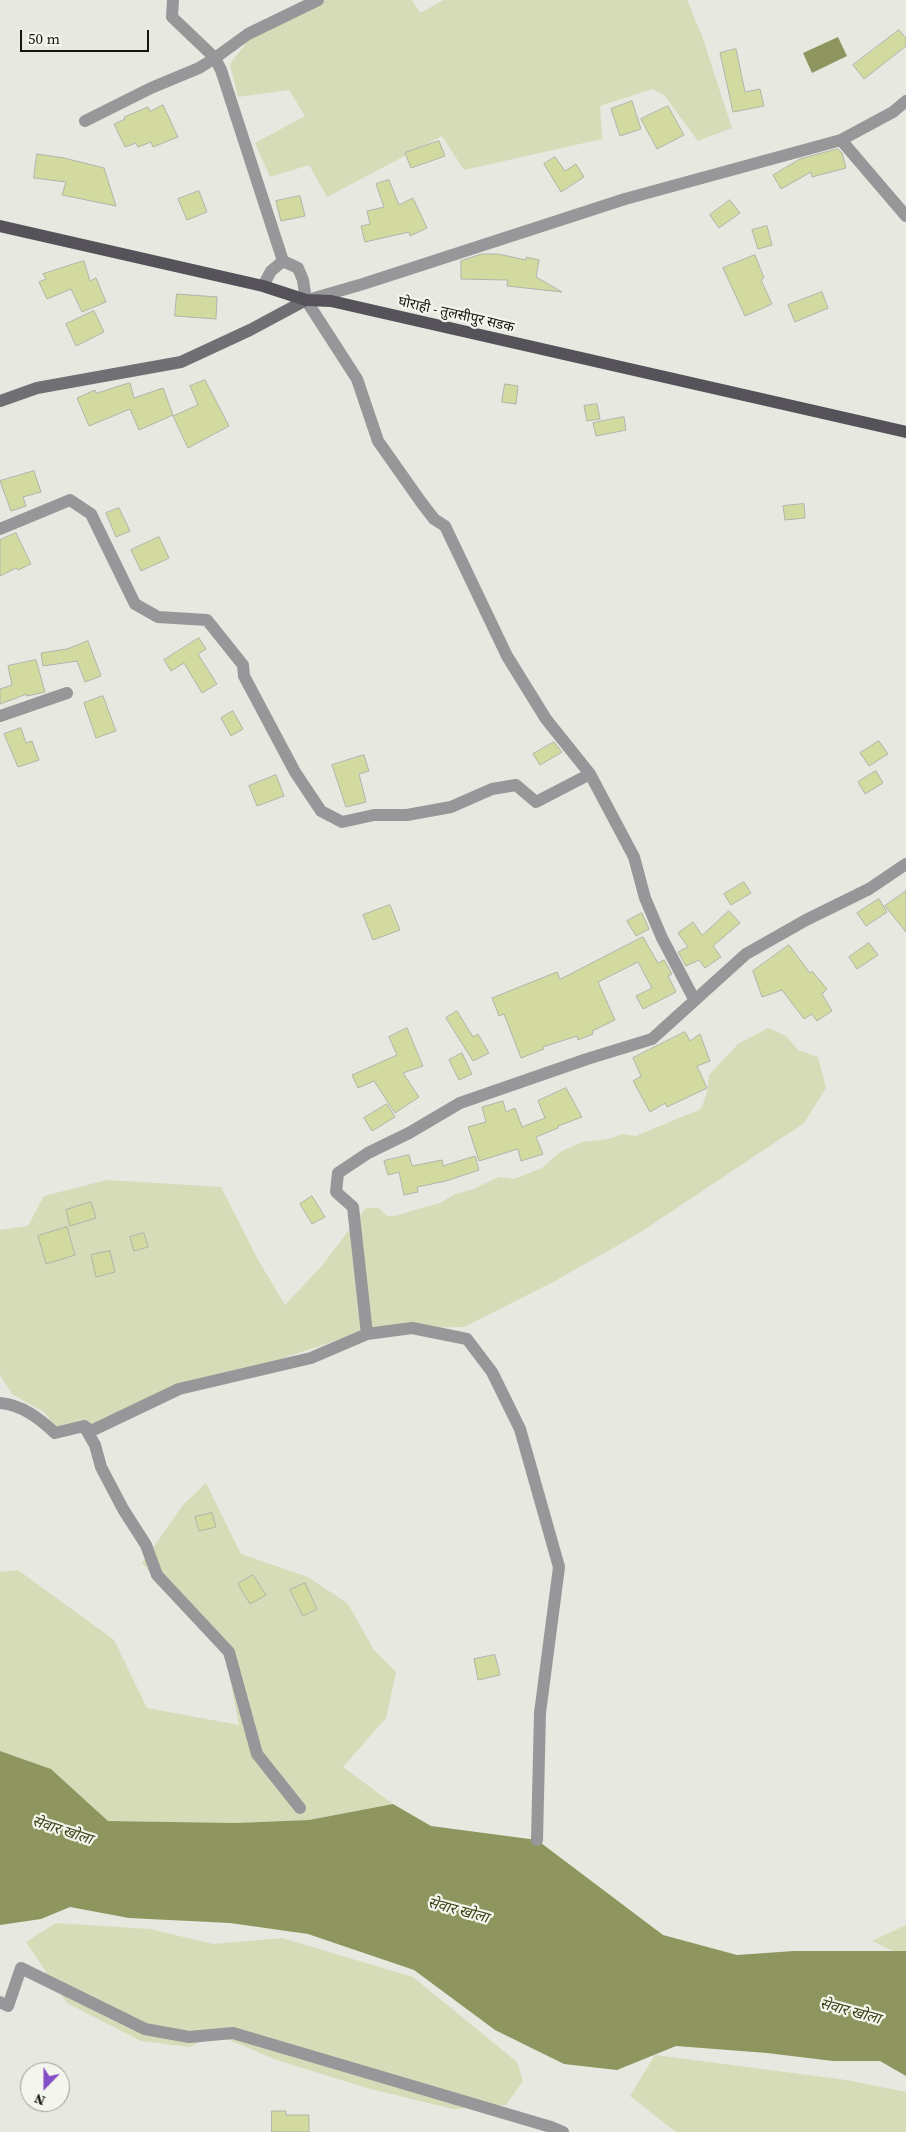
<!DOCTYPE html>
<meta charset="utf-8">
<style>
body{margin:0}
#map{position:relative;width:906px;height:2132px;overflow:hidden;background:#e7e8e0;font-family:"Source Serif 4",serif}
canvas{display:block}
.north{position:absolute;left:20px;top:2062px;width:50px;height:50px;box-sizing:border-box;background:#f4f6ed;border:1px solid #9a9c95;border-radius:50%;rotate:202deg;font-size:14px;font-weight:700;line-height:20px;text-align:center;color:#141411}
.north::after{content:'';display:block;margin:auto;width:18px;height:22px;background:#834ec6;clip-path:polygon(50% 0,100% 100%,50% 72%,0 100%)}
.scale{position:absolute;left:20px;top:30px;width:129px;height:22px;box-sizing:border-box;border:2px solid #141411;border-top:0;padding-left:6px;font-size:15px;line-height:18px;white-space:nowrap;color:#141411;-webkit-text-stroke:4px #f4f6ed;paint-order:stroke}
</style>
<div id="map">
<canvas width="906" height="2132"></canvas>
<div class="north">N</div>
<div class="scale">50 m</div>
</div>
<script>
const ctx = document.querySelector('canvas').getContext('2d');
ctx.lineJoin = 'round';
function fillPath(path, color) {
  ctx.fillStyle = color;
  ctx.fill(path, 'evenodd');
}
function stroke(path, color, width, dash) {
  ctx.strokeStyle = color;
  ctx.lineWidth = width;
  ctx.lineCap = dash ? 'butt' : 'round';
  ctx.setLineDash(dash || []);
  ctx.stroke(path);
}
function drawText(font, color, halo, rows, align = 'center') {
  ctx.font = font + ' "Source Serif 4","Noto Sans Devanagari",serif';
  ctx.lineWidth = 4.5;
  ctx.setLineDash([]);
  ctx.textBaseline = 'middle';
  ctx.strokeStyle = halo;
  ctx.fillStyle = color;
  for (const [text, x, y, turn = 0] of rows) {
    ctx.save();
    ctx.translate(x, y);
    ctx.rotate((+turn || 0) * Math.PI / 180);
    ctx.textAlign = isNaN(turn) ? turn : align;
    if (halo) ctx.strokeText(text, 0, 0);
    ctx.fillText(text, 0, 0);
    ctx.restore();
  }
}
fillPath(new Path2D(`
 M326,0H412L420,13L444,0H687L702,36L732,128L698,141L664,95L652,89L600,106L602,139L464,170L442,136L327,197L309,165L270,177L255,143L305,116L289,90L238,97L230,64L251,37Z
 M768,1028L786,1036L798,1050L818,1057L826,1088L804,1123L636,1235L553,1282L464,1327L371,1329L286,1357L278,1362L177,1387L92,1427L57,1428L44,1412L12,1394L0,1375V1230L28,1226L44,1196L107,1180L221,1187L257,1258L285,1305L320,1268L366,1208H379L387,1216H394L440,1203L455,1194L471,1190L499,1177L514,1179L542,1168L560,1152L582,1142L609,1139L622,1134L636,1136L701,1109L707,1093L709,1075L738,1044Z
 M206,1483L241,1554L308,1577L348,1604L374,1650L396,1672L386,1718L343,1767L393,1804L309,1820L235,1823L108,1821L51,1769L0,1751V1572L18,1570L114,1640L147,1708L239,1725L226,1658L142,1563L183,1505Z
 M56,1923L150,1929L213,1944L282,1938L413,1977L517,2062L523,2081L506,2105L453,2109L367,2088L277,2060L215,2034L190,2047L141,2041L67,2003L26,1942Z
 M906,1925V1957L872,1941Z
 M655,2055L846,2080L906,2092V2132H676L630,2096Z`), '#d6dbb8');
fillPath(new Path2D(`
 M838,37L847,56L812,73L803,53Z
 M0,1751L51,1769L108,1821L235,1823L309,1820L393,1804L431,1826L537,1840L663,1935L737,1955L794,1951H906V2076L880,2061H833L767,2053L676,2046L617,2070L564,2064L495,2030L414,1970L308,1934L230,1923L129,1918L70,1907L41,1919L0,1925Z`), '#8f955e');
const building = new Path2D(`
 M899,30L906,38V46L864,79L853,65Z
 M736,49L745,92L760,89L764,106L733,112L720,53Z
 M632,101L641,129L620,136L611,109Z
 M163,105L178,137L153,147L151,142L138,147L136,143L125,147L114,124L125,119L124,117L148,107L150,111Z
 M668,106L684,135L657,149L641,119Z
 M439,141L445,156L411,168L405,153Z
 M838,149L842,153L846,168L812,177L811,172L781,189L773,175L800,159Z
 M37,154L64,158L104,168L116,206L62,195L66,182L34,178Z
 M555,157L565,171L576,164L584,177L561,192L544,164Z
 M389,180L399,205L413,198L427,228L410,236L409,232L365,242L361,226L370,224L367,211L384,207L376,184Z
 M199,191L207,212L187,220L178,199Z
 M300,196L305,216L281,221L276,201Z
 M730,200L740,213L719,228L710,215Z
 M767,226L772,245L758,249L752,230Z
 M482,254H498L526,260V257L539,260L536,277L562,292L507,286L508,280L461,279V261Z
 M755,255L764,278L761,280L772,304L745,316L723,268Z
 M84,261L90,281L96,278L106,302L82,312L71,289L47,299L39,282L46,279L43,274Z
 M822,292L828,308L795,322L788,305Z
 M177,294L217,297L216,319L175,316Z
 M94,311L104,332L76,346L66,324Z
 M205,380L229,426L188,448L173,416L198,405L190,386Z
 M130,383L134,398L163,388L173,415L139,430L130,409L89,426L77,398L95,390L96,393Z
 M505,384L518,386L516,404L502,402Z
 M597,404L600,419L587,421L584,406Z
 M624,417L626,430L596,436L593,423Z
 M34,471L41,492L23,497L26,506L11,511L0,481Z
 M804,504L805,518L785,520L783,506Z
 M119,508L130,531L116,537L106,513Z
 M16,533L31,564L18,570L16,568L0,576V540Z
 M159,537L169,558L141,571L131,550Z
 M199,638L206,649L198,654L217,684L202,693L184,663L171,671L164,660Z
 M88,641L101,676L85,682L77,661L43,666L41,653L67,649Z
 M36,660L45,692L27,696V694L0,704V689L12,685L8,666Z
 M103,696L116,731L96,738L84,703Z
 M233,711L243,729L231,736L221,718Z
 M21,728L26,743L32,741L39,760L18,767L4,734Z
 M879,741L888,754L869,766L860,753Z
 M554,742L562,752L540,765L533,754Z
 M364,755L369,771L359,774L366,802L346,807L332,765Z
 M876,771L883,783L865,794L858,782Z
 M276,775L284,796L257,806L249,786Z
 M744,882L751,893L731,905L724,894Z
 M906,891V932L885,906Z
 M879,899L887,912L866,926L857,913Z
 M390,905L400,930L373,940L363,915Z
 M729,911L740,923L713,946L721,957L705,968L699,960L686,966L678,952L688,947L678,933L693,922L702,935Z
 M642,913L649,929L636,936L627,921Z
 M643,937L658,963L664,960L672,974L668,976L676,992L643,1009L636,996L652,988L638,962L598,982L615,1020L592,1031L593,1034L578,1040L577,1036L543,1047L544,1049L521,1058L504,1014L499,1016L492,998L557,972L560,979Z
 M869,943L878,955L857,969L849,957Z
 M789,945L810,973L812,971L827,989L822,994L832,1011L817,1021L812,1014L804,1019L782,990L762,997L753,971Z
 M457,1011L473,1037L478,1034L489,1053L473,1061L446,1018Z
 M407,1028L423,1066L403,1073L419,1097L395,1113L374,1081L358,1088L352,1075L397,1055L389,1037Z
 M685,1032L690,1041L700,1034L710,1061L697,1066L707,1088L667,1107L665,1103L650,1112L633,1081L641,1076L633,1058Z
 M462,1053L472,1074L459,1080L449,1060Z
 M566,1088L582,1117L558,1126V1128L536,1137L543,1154L521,1161L518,1149L479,1161L468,1127L486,1122L482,1107L503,1101L506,1112L515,1108L522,1127L545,1118L538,1101Z
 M387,1104L395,1117L372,1131L364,1118Z
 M409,1155L412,1166L442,1160L443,1166L475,1156L479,1170L446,1181L417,1187L418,1192L404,1195L399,1172L388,1175L384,1161Z
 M312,1196L325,1217L312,1224L300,1204Z
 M91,1202L96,1218L70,1226L66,1210Z
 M67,1227L75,1255L46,1264L38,1236Z
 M144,1233L148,1247L134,1251L130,1237Z
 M110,1251L115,1272L96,1277L91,1255Z
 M212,1513L216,1527L199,1531L195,1517Z
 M253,1575L266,1595L250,1604L238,1584Z
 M305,1583L317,1609L303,1616L290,1590Z
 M495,1655L500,1675L478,1680L474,1659Z
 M272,2111H286V2115H309V2132H272Z`);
fillPath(building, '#d2daa0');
stroke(building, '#b2b3ab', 1);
stroke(new Path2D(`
 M85,121L151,88L199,68L215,58L172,17L173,0
 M841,140L906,216
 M283,261L221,70L215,58L248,34L318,0
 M263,286L271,271L283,261L298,268L303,280L306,300L357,379L378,441L421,502L434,519L445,526L507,656L546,719L590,774L634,857L645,898L662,938L694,999
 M311,299L363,284L625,199L841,140L893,112L906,101
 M0,529L70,500L91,514L135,604L158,617L207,620L243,665L244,676L295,772L321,811L342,822L374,815H407L451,807L492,789L516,785L536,802L590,774
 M0,716L67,693
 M367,1334L353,1207L336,1192L338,1173L368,1153L409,1133L460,1103L587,1059L652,1039L746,954L806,920L869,889L906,864
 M0,1403C22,1405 39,1418 55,1433L84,1426L91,1431L179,1389L311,1358L367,1334L412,1328L467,1339L492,1372L520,1429L559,1567L540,1713L537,1840
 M84,1426L95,1445L101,1467L123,1509L146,1545L157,1575L229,1652L257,1754L300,1808
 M0,2002L8,2006L21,1968L145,2029L189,2037L233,2033L551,2127L563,2132`), '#979699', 12);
stroke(new Path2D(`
 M0,401L37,388L181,362L250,330L306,300`), '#706f74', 12);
stroke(new Path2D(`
 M0,226L263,286L306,300L331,301L906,432`), '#555359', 12);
drawText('14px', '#141411', '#f4f6ed', [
 ["घोराही - तुलसीपुर सडक",456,315,13]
]);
drawText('italic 15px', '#3d4116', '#f4f6ed', [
 ["सेवार खोला",62,1831,18],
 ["सेवार खोला",458,1911,15],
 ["सेवार खोला",850,2012,15]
]);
</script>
